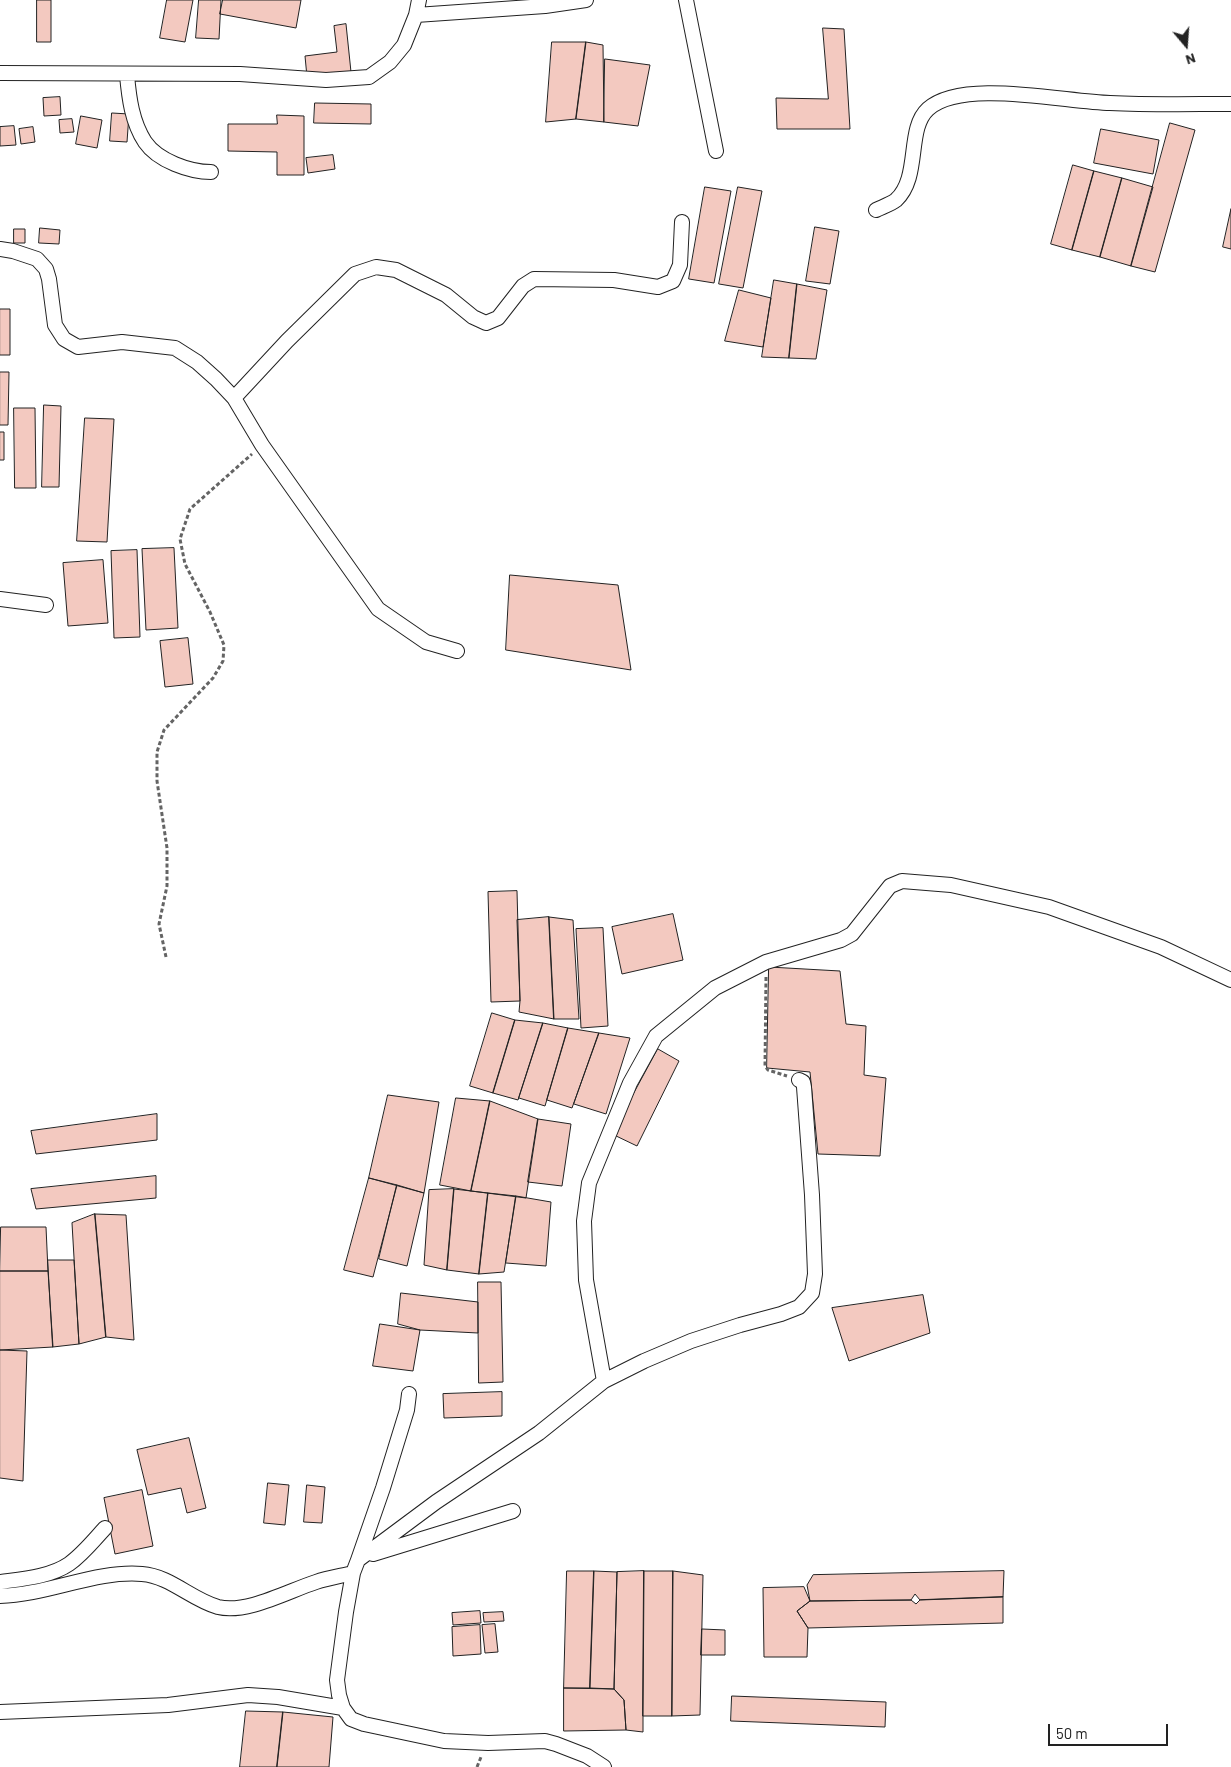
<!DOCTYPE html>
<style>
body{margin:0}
#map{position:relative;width:1231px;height:1767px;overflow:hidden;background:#fff;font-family:Barlow,sans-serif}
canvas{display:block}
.north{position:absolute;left:1161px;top:20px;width:50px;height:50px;-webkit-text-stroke:4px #fff;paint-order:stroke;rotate:162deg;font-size:14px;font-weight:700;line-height:20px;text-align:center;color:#222}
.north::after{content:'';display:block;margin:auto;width:18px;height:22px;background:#222;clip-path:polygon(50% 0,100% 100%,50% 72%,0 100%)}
.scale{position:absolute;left:1048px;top:1724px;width:120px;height:22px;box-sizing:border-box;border:2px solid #222;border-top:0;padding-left:6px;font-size:15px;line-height:18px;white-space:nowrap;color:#222;-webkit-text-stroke:4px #fff;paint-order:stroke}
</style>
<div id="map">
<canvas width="1231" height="1767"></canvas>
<div class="north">N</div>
<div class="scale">50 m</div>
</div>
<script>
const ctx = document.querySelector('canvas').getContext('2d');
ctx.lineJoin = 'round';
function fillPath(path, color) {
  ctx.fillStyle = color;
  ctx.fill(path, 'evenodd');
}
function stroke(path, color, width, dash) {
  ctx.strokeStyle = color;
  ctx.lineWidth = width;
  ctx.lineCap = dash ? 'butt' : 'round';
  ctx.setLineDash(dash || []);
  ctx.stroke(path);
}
const building = new Path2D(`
 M37,0H51V42H37Z
 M167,0H193L185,42L160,38Z
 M199,0H221L219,39L196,38Z
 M223,0H301L296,28L220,14Z
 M346,24L351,72L307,77L305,56L337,52L334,26Z
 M823,28L844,29L850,129H777L776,98L828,99Z
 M552,42H586L576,119L546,122Z
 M586,42L603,45L604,122L576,119Z
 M605,59L650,65L638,126L604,122Z
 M60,97L61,115L44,116L43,98Z
 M315,103L371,104V124L314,123Z
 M112,113L129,114L127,142L110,141Z
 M277,115L304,116V175H277V152L228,151V124H277Z
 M81,116L102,120L97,148L76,144Z
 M72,119L74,132L60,133L59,120Z
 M1170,123L1195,130L1155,272L1131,266Z
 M14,126L16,145L0,146V127Z
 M33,127L35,142L21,144L19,129Z
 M1101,129L1159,140L1153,174L1094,163Z
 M333,155L335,169L308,173L306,158Z
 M1073,165L1094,171L1072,250L1051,244Z
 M1094,171L1122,178L1100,257L1072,250Z
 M1122,178L1153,187L1131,266L1100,257Z
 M705,187L731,191L714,283L689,279Z
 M738,187L762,191L743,288L719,284Z
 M1231,209V249L1223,247Z
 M815,227L839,231L830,284L806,281Z
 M40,228L60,230L59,244L39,243Z
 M14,229H25V243H14Z
 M774,280L797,284L789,358L762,357Z
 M797,284L827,290L816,359L789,358Z
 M739,290L771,298L763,347L725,341Z
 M0,309H10V355H0Z
 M0,372H9L8,425H0Z
 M44,405L61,406L59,487H42Z
 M14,408H35L36,488H15Z
 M85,418L114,419L107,542L77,541Z
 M0,432H4V460H0Z
 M174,548L178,628L146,630L142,549Z
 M137,550L140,637L114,638L111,551Z
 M103,560L108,623L68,626L63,563Z
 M510,575L618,585L631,670L506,650Z
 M188,638L193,684L165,687L160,641Z
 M517,891L520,1001L491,1002L488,892Z
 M673,914L683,960L622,974L612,927Z
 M549,917L554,1019L519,1012L520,1001L517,920Z
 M549,917L573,920L579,1019H554Z
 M603,928L608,1026L581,1028L576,929Z
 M769,967L840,971L846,1024L866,1026L864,1075L886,1078L880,1156L818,1154L810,1072L767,1068Z
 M492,1013L515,1020L493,1093L470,1086Z
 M515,1020L543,1023L518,1100L493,1093Z
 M543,1023L568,1028L545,1106L519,1098Z
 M568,1028L599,1033L572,1108L547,1100Z
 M599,1033L630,1038L606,1114L574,1104Z
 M658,1049L679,1061L637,1146L612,1134Z
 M388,1095L439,1102L424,1193L369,1178Z
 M456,1098L490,1101L471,1191L440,1185Z
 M490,1101L538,1119L526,1198L471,1191Z
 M157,1114V1140L36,1154L31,1131Z
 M538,1119L571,1124L562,1186L528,1182Z
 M156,1176V1198L36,1209L31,1189Z
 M369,1178L397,1185L373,1277L344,1270Z
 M397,1185L424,1193L407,1266L379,1259Z
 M454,1189L447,1270L424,1265L429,1190Z
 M454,1189L488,1193L479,1274L447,1270Z
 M488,1193L516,1196L504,1272L479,1274Z
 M516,1196L551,1202L546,1266L506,1263Z
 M95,1214L106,1337L79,1344L72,1223Z
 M95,1214L126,1215L134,1340L106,1337Z
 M1,1227H46L48,1271H0Z
 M48,1260H74L79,1344L53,1347Z
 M0,1271H48L53,1347L0,1350Z
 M478,1282H501L503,1382L479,1383Z
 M401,1293L478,1302V1333L420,1330L398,1324Z
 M923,1295L930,1333L849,1361L832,1308Z
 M380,1324L420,1330L413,1371L373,1366Z
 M0,1350L27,1351L23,1481L0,1478Z
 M502,1392V1416L444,1418L443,1394Z
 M189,1438L206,1508L187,1513L181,1488L148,1495L137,1450Z
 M268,1483L289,1485L285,1525L264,1523Z
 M307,1485L325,1487L322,1523L304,1522Z
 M142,1490L153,1546L115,1554L104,1498Z
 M567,1571H594L590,1688H564Z
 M594,1571L617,1572L614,1689L590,1688Z
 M644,1571L643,1716V1732L626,1730L624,1700L614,1689L617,1572Z
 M644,1571H673L672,1716H643Z
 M673,1571L703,1575L700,1715L672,1716Z
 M1004,1571L1003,1597L920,1600L915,1594L911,1600L810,1601L807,1585L813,1575Z
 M804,1587L810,1601L797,1611L808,1628L807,1657H764L763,1588Z
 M1003,1597V1623L808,1628L797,1611L810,1601L911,1600L916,1604L920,1600Z
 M480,1611L481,1623L453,1625L452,1613Z
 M503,1612L504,1621L484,1622L483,1613Z
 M495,1624L498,1652L485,1653L482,1625Z
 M480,1625L481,1654L453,1656L452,1627Z
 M702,1629L725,1630V1655H701Z
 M564,1688L614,1689L624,1700L626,1730L564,1731Z
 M732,1696L886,1702L885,1727L731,1721Z
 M246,1711L283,1712L277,1767H240Z
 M283,1712L333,1717L329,1767H277Z`);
fillPath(building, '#f3c9c0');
stroke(building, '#222', 1);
const street = new Path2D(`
 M686,0L716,151
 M416,15L545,6L586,0
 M0,73L240,74L326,80L369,77L390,62L404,45L416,15L419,0
 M127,75C129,98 132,122 145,142C158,161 190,172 211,172
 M876,210C882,207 891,204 896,200C921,177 906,129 928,109C962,78 1065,102 1110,103C1150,105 1191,104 1231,104
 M0,249L13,251L37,259L46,269L49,279L55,325L64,339L78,347L122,342L175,348L197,362L216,379L234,398L287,341L355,274L376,267L396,270L446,295L473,317L486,323L498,318L523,286L534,279L614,280L658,287L673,281L680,265L682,222
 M234,398L262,445L378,609L426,642L457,651
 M0,599L46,605
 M604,1381L586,1280L584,1221L589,1183L630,1083L656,1036L715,988L766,962L841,940L852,934L890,886L902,881L951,885L1049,907L1161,947L1231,980
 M373,1554L513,1511
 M358,1560L383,1488L407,1410L409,1394
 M353,1573L346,1612L337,1680L339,1695L343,1708L351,1719L364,1724L444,1741L488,1743L545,1741L556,1744L587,1756L604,1767
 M0,1582C22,1579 50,1577 69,1564C83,1554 94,1540 105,1528
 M0,1596C47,1595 96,1570 142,1574C170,1576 192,1600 218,1607C247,1614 288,1591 316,1582C328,1578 341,1576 353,1573L358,1560L436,1502L539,1433L604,1381L644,1361L691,1341L740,1325L781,1314L799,1307L812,1293L815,1274L812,1195L804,1087L803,1082L799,1080
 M0,1712L168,1705L248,1695L278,1697L343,1708`);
stroke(street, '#222', 16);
stroke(new Path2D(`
 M166,957L159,924L167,886V848L157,781V752L164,730L213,678L223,661L224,645L210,612L185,564L180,539L190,509L252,454
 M766,977L765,1066L768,1070L787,1076
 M477,1767L481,1757`), '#646464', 3, [4, 2.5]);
stroke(street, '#fff', 14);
</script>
